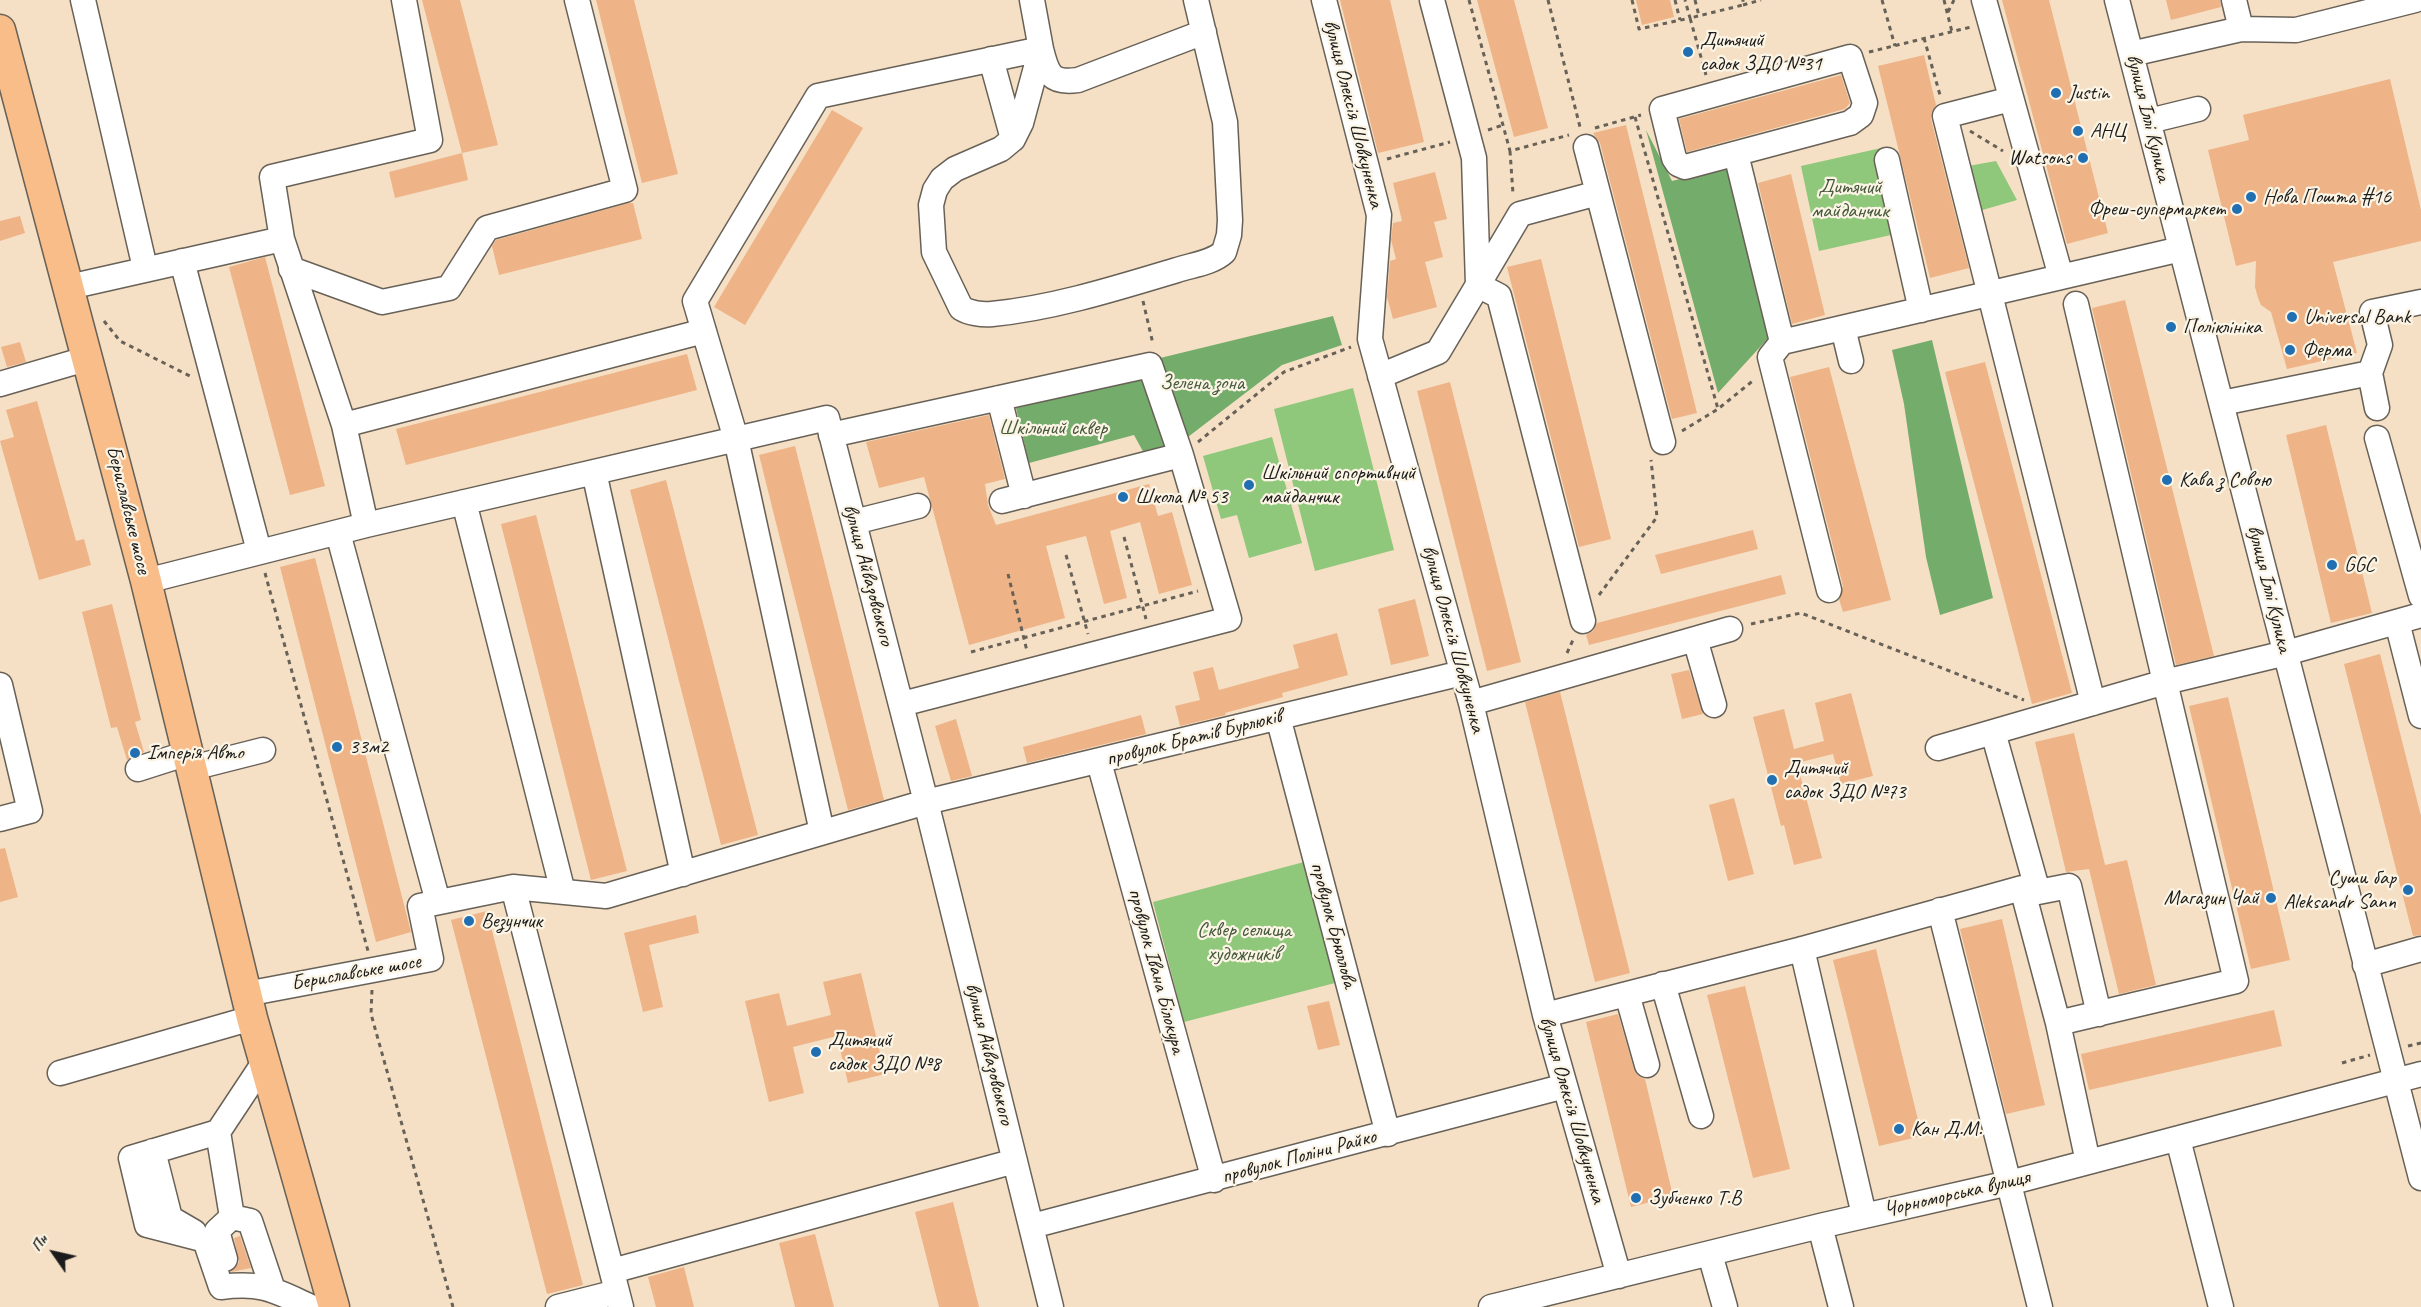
<!DOCTYPE html>
<meta charset="utf-8">
<style>
body{margin:0}
#map{position:relative;width:2421px;height:1307px;overflow:hidden;background:#f5e0c5;font-family:Caveat,sans-serif}
canvas{display:block}
.north{position:absolute;left:24px;top:1223px;width:60px;height:60px;-webkit-text-stroke:4px #fcf5e5;paint-order:stroke;rotate:304deg;font-size:16px;font-weight:700;line-height:24px;text-align:center;color:#1c1c1c}
.north::after{content:'';display:block;margin:auto;width:21px;height:27px;background:#1c1c1c;clip-path:polygon(50% 0,100% 100%,50% 72%,0 100%)}
</style>
<div id="map">
<canvas width="2421" height="1307"></canvas>
<div class="north">Пн</div>
</div>
<script>
const ctx = document.querySelector('canvas').getContext('2d');
ctx.lineJoin = 'round';
function fillPath(path, color) {
  ctx.fillStyle = color;
  ctx.fill(path, 'evenodd');
}
function stroke(path, color, width, dash) {
  ctx.strokeStyle = color;
  ctx.lineWidth = width;
  ctx.lineCap = dash ? 'butt' : 'round';
  ctx.setLineDash(dash || []);
  ctx.stroke(path);
}
function drawText(font, color, halo, rows, align = 'center') {
  ctx.font = font + ' Caveat,sans-serif';
  ctx.lineWidth = 4.5;
  ctx.setLineDash([]);
  ctx.textBaseline = 'middle';
  ctx.strokeStyle = halo;
  ctx.fillStyle = color;
  for (const [text, x, y, turn = 0] of rows) {
    ctx.save();
    ctx.translate(x, y);
    ctx.rotate((+turn || 0) * Math.PI / 180);
    ctx.textAlign = isNaN(turn) ? turn : align;
    if (halo) ctx.strokeText(text, 0, 0);
    ctx.fillText(text, 0, 0);
    ctx.restore();
  }
}
fillPath(new Path2D(`
 M1881,148L1900,233L1819,251L1801,166Z
 M1996,161L2017,200L1979,211L1968,166Z
 M1353,388L1394,550L1315,571L1274,409Z
 M1272,437L1302,543L1249,558L1237,515L1221,519L1203,456Z
 M1304,862L1335,983L1184,1022L1153,902Z`), '#8fc87b');
fillPath(new Path2D(`
 M1646,130L1672,181L1733,166L1771,335L1718,393Z
 M1333,316L1342,345L1282,365L1184,440L1156,359Z
 M1932,340L1993,598L1940,615L1926,557L1904,404L1892,350Z
 M1145,377L1172,452L1145,455L1134,435L1029,463L1016,408Z`), '#73ac6b');
fillPath(new Path2D(`
 M422,0H460L498,145L462,153Z
 M596,0H634L678,174L642,183Z
 M1340,0H1390L1424,142L1378,153Z
 M1477,0H1514L1548,128L1514,137Z
 M1636,0H1670L1674,17L1642,25Z
 M2002,0H2049L2108,233L2067,244Z
 M2166,0H2220L2221,7L2171,20Z
 M1924,55L1936,105L1932,112L1931,119L1969,268L1930,278L1878,66Z
 M1841,75L1850,103L1845,109L1687,152L1679,119Z
 M2390,79L2421,210V241L2333,262L2357,353L2287,369L2271,312L2261,305L2258,298L2255,287L2256,261L2236,266L2208,150L2249,140L2243,115Z
 M832,110L863,128L745,325L714,307Z
 M1626,125L1697,413L1672,419L1600,143L1593,133Z
 M462,153L468,180L395,198L389,172Z
 M1435,172L1447,219L1434,222L1443,257L1425,262L1437,307L1393,319L1387,297L1390,261L1396,259L1391,240L1393,223L1402,221L1393,183Z
 M1791,174L1825,315L1792,324L1758,183Z
 M629,203H633L642,239L499,275L492,246L496,240Z
 M20,216L25,233L0,241V221Z
 M265,257L325,486L290,495L229,267Z
 M1541,259L1611,539L1579,547L1507,267Z
 M2125,300L2214,656L2176,665L2092,308Z
 M20,342L26,362L7,367L1,347Z
 M687,354L697,390L406,465L396,429Z
 M1985,362L2072,693L2032,704L1945,372Z
 M1829,367L1891,600L1843,612L1839,599L1843,586L1790,377Z
 M1450,382L1521,662L1487,671L1417,391Z
 M37,401L76,541L84,539L91,565L39,580L0,441L14,437L6,410Z
 M989,415L1005,479L985,484L988,505L996,525L1149,484L1158,516L1172,512L1192,585L1159,594L1140,522L1110,531L1127,598L1104,604L1086,536L1046,546L1065,618L969,645L924,477L879,488L866,442Z
 M2326,425L2372,613L2331,623L2286,435Z
 M795,446L884,800L848,810L759,455Z
 M666,480L758,835L721,845L630,490Z
 M536,515L627,871L591,880L501,524Z
 M1753,530L1758,549L1661,574L1655,555Z
 M315,558L411,932L376,942L280,567Z
 M1781,575L1786,594L1589,645L1586,635L1593,631L1597,623Z
 M1415,599L1429,656L1391,665L1378,609Z
 M112,604L141,720L135,722L144,752L127,760L117,727L111,728L82,612Z
 M1337,633L1348,675L1282,693L1283,697L1225,713L1226,715L1180,726L1175,706L1200,700L1193,672L1213,667L1219,690L1299,668L1293,645Z
 M2380,654L2421,816V935L2413,936L2344,664Z
 M1689,670L1703,714L1682,719L1671,674Z
 M1560,692L1630,973L1595,982L1525,702Z
 M1851,693L1873,776L1841,784L1833,754L1797,763L1822,858L1794,865L1784,825L1781,826L1753,717L1784,709L1794,749L1824,741L1815,703Z
 M2228,697L2290,960L2251,969L2189,706Z
 M1141,715L1146,734L1027,763L1023,747Z
 M956,719L972,776L951,781L935,726Z
 M2074,733L2105,865L2127,860L2156,985L2119,994L2089,869L2066,872L2035,742Z
 M1734,798L1754,874L1728,881L1709,805Z
 M5,848L18,897L0,902V849Z
 M487,911L583,1285L547,1294L451,920Z
 M696,915L699,933L649,945L663,1007L643,1012L624,933Z
 M2002,919L2045,1105L2006,1114L1960,929Z
 M1876,949L1922,1136L1879,1146L1833,960Z
 M861,973L885,1074L848,1083L837,1036L793,1047L804,1093L769,1102L745,1001L779,993L787,1026L831,1015L823,982Z
 M1745,986L1790,1169L1753,1178L1707,995Z
 M1329,1001L1340,1045L1318,1050L1307,1006Z
 M2274,1010L2282,1046L2089,1090L2081,1054Z
 M1618,1014L1634,1069L1638,1076L1645,1079L1673,1196L1631,1207L1586,1022Z
 M953,1202L979,1307H939L915,1212Z
 M815,1234L834,1307H795L779,1243Z
 M240,1236L251,1268L231,1272L239,1262L234,1238Z
 M684,1267L694,1307H656L648,1277Z`), '#eeb386');
const minor = new Path2D(`
 M83,0L145,268
 M1324,0L1379,215L1370,339L1471,703L1545,1015L1619,1276
 M1984,0L2061,277
 M2117,0L2421,1178
 M2234,0L2241,29
 M1041,49L1021,123L1013,139L1001,149L955,169L942,179L935,190L931,205L934,252L961,308C969,313 982,315 992,314C1054,308 1117,288 1177,270C1192,265 1212,263 1224,252L1229,235L1230,220L1225,122L1196,0
 M1041,49C1047,73 1050,84 1078,80L1204,32
 M2131,54L2241,29L2296,30L2415,0
 M1850,57L1865,103L1861,115L1850,123L1685,167L1678,164L1674,158L1662,109Z
 M991,59L1013,139
 M2011,99L1945,116L2093,703
 M2149,121L2198,109
 M1586,147L1663,442
 M1736,154L1782,342
 M1887,160L1921,310
 M182,261L259,551
 M291,269L382,302L449,288L487,228L625,190L577,0
 M69,287L282,239
 M1843,328L1851,361
 M2370,373L2380,345L2372,312L2421,302
 M1380,376L1438,352L1478,285L1474,158L1432,0
 M0,384L89,358
 M999,398L1024,496
 M2222,403L2370,373L2377,408
 M344,425L704,331
 M831,435L1150,365L1181,455L1229,619L902,704
 M2377,438L2421,596
 M594,472L683,874
 M1002,501L1181,455
 M464,502L563,892
 M854,522L918,506
 M366,525L344,425L282,239L272,177L430,140L404,0
 M338,533L438,902
 M146,581L366,525L827,418L926,802L1462,673
 M1829,590L1770,357L1782,342L2181,249
 M1583,621L1499,296L1478,285L1520,214L1598,193
 M2397,622L2421,716
 M1695,639L1714,705
 M0,685L30,811L0,819
 M1471,703L1730,629
 M1278,717L1388,1134
 M1993,732L2038,892L2069,886L2099,1014
 M1938,748L2165,682L2076,304
 M1099,762L1214,1180
 M192,768L263,750
 M138,769L188,753
 M822,832L736,439L695,301L818,96L1041,49L1032,0
 M513,887L621,1307
 M1940,910L2040,1307
 M1802,949L1864,1215
 M2365,965L2421,949
 M1663,984L1701,1116
 M246,994L431,959L420,906L513,887L606,896L926,802L1051,1307
 M1627,994L1647,1065
 M1545,1015L1802,949L2022,888L2058,1023L2088,1162
 M2058,1023L2236,981L2165,682L2286,653L2421,615
 M265,1061L218,1132L131,1158L147,1225L205,1240L221,1287C263,1282 274,1290 311,1307
 M60,1073L252,1018
 M218,1132L232,1217L217,1231L225,1259
 M2178,1139L2221,1307
 M153,1151L170,1218L194,1232
 M232,1217L250,1221L273,1290
 M1032,1226L1565,1086
 M1820,1226L1841,1307
 M1710,1254L1725,1307
 M612,1271L1015,1161
 M558,1307L617,1292
 M1491,1307L1820,1226L2009,1183L2421,1074`);
const major = new Path2D(`
 M0,30L146,581L252,1018L334,1307`);
stroke(minor, '#686157', 27);
stroke(major, '#686157', 33);
stroke(new Path2D(`
 M1469,0L1510,151L1569,135
 M1548,0L1580,127
 M1632,0L1639,29L1690,18L1685,0
 M1675,0L1680,20
 M1695,0L1699,16
 M1882,0L1895,46
 M1944,0L1952,32
 M1743,5L1761,0
 M1948,12L1954,0
 M1924,38L1940,95
 M1869,52L1971,27
 M1706,75L1690,18L1743,5V0
 M1635,117L1718,409
 M1595,128L1641,115
 M1488,130L1503,125
 M1970,131L2003,151
 M1510,151L1513,194
 M1387,159L1450,142
 M1143,301L1153,344
 M104,321L120,341L190,376
 M1682,431L1718,409L1755,379
 M1198,442L1284,372L1351,347
 M1124,537L1146,619
 M1066,555L1088,634
 M265,573L368,951
 M1008,574L1027,651
 M1599,595L1657,517L1651,460
 M1751,624L1801,613L2024,700
 M971,652L1198,591
 M1567,653L1573,640
 M372,990L371,1014L453,1307
 M2408,1046L2421,1043
 M2342,1063L2370,1055`), '#686157', 3, [4.5, 4.5]);
stroke(minor, '#fff', 24);
stroke(major, '#f8bd89', 30);
for (const [x, y, r, color] of [
 [1688,52,6,"#1f6fb2"],
 [2056,93,6,"#1f6fb2"],
 [2078,131,6,"#1f6fb2"],
 [2083,158,6,"#1f6fb2"],
 [2251,197,6,"#1f6fb2"],
 [2237,209,6,"#1f6fb2"],
 [2292,317,6,"#1f6fb2"],
 [2171,327,6,"#1f6fb2"],
 [2290,350,6,"#1f6fb2"],
 [2167,480,6,"#1f6fb2"],
 [1249,485,6,"#1f6fb2"],
 [1123,497,6,"#1f6fb2"],
 [2332,565,6,"#1f6fb2"],
 [337,747,6,"#1f6fb2"],
 [135,753,6,"#1f6fb2"],
 [1772,780,6,"#1f6fb2"],
 [2408,890,6,"#1f6fb2"],
 [2271,898,6,"#1f6fb2"],
 [469,921,6,"#1f6fb2"],
 [816,1052,6,"#1f6fb2"],
 [1899,1129,6,"#1f6fb2"],
 [1636,1198,6,"#1f6fb2"]
]) {
  const dot = new Path2D();
  dot.arc(x, y, r, 0, 2 * Math.PI);
  ctx.fillStyle = color;
  ctx.fill(dot);
  stroke(dot, '#fcf5e5', 2);
}
drawText('21px', '#1c1c1c', '#fcf5e5', [
 ["Дитячий",1700,40],
 ["садок ЗДО №31",1700,64],
 ["Justin",2068,93],
 ["АНЦ",2090,131],
 ["Watsons",2071,158,"right"],
 ["Нова Пошта #16",2263,197],
 ["Фреш-супермаркет",2225,209,"right"],
 ["Universal Bank",2304,317],
 ["Поліклініка",2183,327],
 ["Ферма",2302,350],
 ["Шкільний спортивний",1261,473],
 ["майданчик",1261,497],
 ["Кава з Совою",2179,480],
 ["Школа № 53",1135,497],
 ["GGC",2344,565],
 ["33м2",349,747],
 ["Імперія Авто",147,753],
 ["Дитячий",1784,768],
 ["садок ЗДО №73",1784,792],
 ["Суши бар",2396,878,"right"],
 ["Aleksandr Sann",2396,902,"right"],
 ["Магазин Чай",2259,898,"right"],
 ["Везунчик",481,921],
 ["Дитячий",828,1040],
 ["садок ЗДО №8",828,1064],
 ["Кан Д.М.",1911,1129],
 ["Зубченко Т.В",1648,1198]
], 'left');
drawText('21px', '#1c1c1c', '#fcf5e5', [
 ["вулиця Олексія Шовкуненка",1353,114,76],
 ["вулиця Іллі Кулика",2148,118,76],
 ["Бериславське шосе",128,510,76],
 ["вулиця Айвазовського",868,575,75],
 ["вулиця Іллі Кулика",2269,589,76],
 ["вулиця Олексія Шовкуненка",1453,639,75],
 ["провулок Братів Бурлюків",1194,738,-14],
 ["провулок Брюллова",1333,925,75],
 ["провулок Івана Білокура",1156,971,75],
 ["Бериславське шосе",356,973,-10],
 ["вулиця Айвазовського",989,1054,76],
 ["вулиця Олексія Шовкуненка",1572,1110,74],
 ["провулок Поліни Райко",1299,1157,-15],
 ["Чорноморська вулиця",1957,1194,-13]
]);
drawText('21px', '#44583d', '#fcf5e5', [
 ["Дитячий",1850,187],
 ["майданчик",1850,211],
 ["Зелена зона",1202,383],
 ["Шкільний сквер",1053,428],
 ["Сквер селища",1244,930],
 ["художників",1244,954]
]);
</script>
